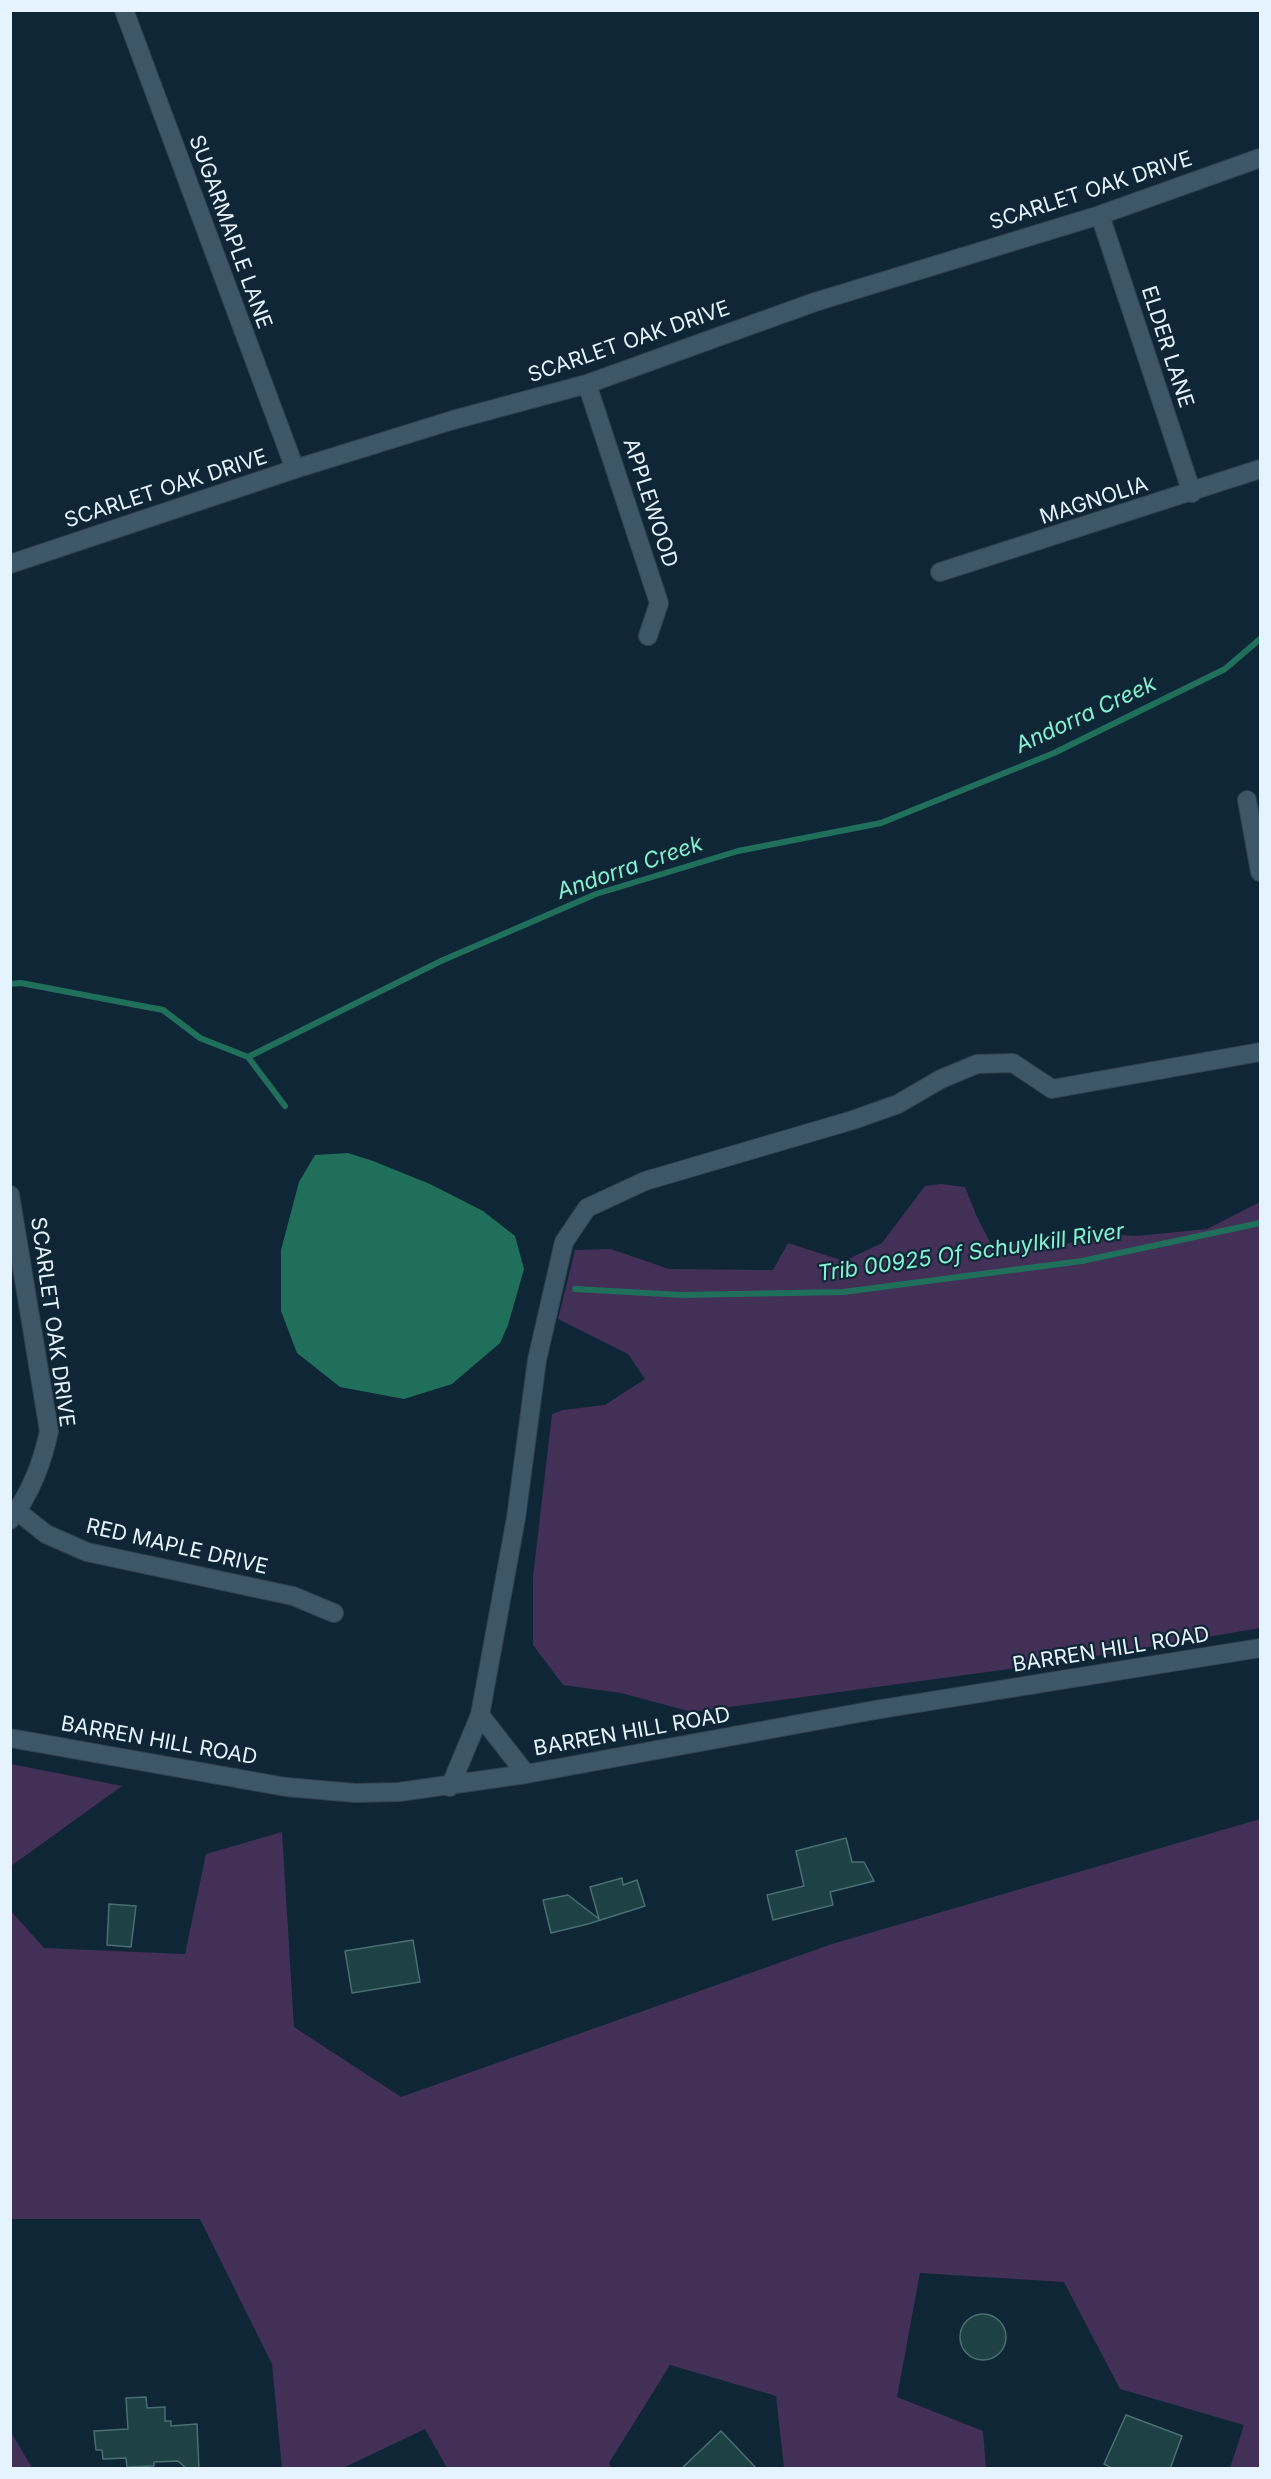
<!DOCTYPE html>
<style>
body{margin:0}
#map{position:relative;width:1271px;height:2479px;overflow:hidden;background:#0f2636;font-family:Inter,sans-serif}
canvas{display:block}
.frame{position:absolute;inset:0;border:12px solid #e5f3fe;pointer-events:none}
</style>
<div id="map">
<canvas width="1271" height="2479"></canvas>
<div class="frame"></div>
</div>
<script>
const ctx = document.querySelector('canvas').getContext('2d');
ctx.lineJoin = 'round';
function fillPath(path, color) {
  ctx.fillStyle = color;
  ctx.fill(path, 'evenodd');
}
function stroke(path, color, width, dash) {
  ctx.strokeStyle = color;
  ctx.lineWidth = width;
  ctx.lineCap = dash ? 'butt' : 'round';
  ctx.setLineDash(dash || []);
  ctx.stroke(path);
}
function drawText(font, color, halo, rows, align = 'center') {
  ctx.font = font + ' Inter,sans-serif';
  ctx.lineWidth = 4.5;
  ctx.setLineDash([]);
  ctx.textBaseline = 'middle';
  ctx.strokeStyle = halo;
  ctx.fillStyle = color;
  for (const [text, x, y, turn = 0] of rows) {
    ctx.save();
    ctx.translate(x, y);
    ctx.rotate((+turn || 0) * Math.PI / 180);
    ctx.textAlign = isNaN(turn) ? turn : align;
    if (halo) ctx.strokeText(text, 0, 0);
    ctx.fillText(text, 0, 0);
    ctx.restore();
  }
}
fillPath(new Path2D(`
 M941,1184L965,1187L977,1217L991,1244L1059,1246L1101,1234L1137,1236L1207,1229L1260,1202V1628L1061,1662L692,1712L621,1693L563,1685L533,1645V1577L552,1414L563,1410L605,1405L645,1379L628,1354L558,1319L575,1250L611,1249L669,1269L773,1270L788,1243L844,1261L882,1243L925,1186Z
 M11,1764L122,1786L11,1866Z
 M1260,1819V2468H1230L1244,2425L1120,2389L1064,2282L920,2273L897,2397L983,2431L986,2468H784L776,2396L670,2365L609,2463L611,2468H447L425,2429L343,2468H282L272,2364L200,2219H11V1911L44,1948L185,1954L206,1854L282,1832L294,2027L401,2097L832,1944Z
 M10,2432H11L32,2468H11Z`), '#433056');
fillPath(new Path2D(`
 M348,1153L373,1161L430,1184L483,1211L515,1236L524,1269L508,1325L500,1343L452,1384L404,1399L340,1387L297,1353L281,1311V1250L299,1182L315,1155Z`), '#1f6f5a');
stroke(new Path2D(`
 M10,984L21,983L163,1010L200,1038L248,1057L441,961L596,894L738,851L881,823L1054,753L1225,669L1260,639
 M248,1057L285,1106
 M575,1289L682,1295L843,1292L1082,1261L1260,1223`), '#1f6f5a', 6);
const building = new Path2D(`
 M846,1838L852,1862H864L874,1881L830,1892L833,1905L773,1920L767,1895L804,1886L796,1851Z
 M622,1878L623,1885L637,1880L645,1906L588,1924L551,1933L543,1900L568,1895L599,1919L590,1887Z
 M109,1904L136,1906L131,1947L107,1945Z
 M413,1940L420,1982L352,1993L345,1951Z
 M960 2337a23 23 0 1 1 46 0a23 23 0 1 1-46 0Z
 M146,2397L147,2408L165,2407V2421H171V2426L197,2424L199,2469H187L178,2461L154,2462V2466L127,2467L126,2458L103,2459L102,2450H96L94,2431L128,2429L126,2398Z
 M1126,2415L1182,2436L1170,2469H1114L1104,2464Z
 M721,2431L757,2469H681Z`);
fillPath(building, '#1d4145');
stroke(building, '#4a6f73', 1.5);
const minor = new Path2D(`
 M124,10L295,469
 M1100,215L1192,493
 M587,384L659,603L648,636
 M10,564L295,469L453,420L587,384L815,302L1100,215L1260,158
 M940,572L1260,469
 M1247,800L1260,872
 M10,1195L49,1431C43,1461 30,1495 10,1520
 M17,1511L46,1534L87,1552L293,1596L334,1613
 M480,1715L526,1774
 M10,1738L286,1787L355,1793L399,1792L526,1774L875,1710L1260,1648
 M450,1787L480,1715L516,1518L537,1360L564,1242L587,1208L645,1181L853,1120L898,1104L941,1079L977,1064L1013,1063L1052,1089L1260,1052`);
stroke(minor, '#32414e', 20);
stroke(minor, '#3e5768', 18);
drawText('21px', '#e5f3fe', '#0f2636', [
 ["SCARLET OAK DRIVE",1091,191,-18],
 ["SUGARMAPLE LANE",230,232,70],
 ["SCARLET OAK DRIVE",629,342,-19],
 ["ELDER LANE",1167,347,72],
 ["SCARLET OAK DRIVE",166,489,-18],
 ["MAGNOLIA",1094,501,-18],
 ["APPLEWOOD",650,503,72],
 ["SCARLET OAK DRIVE",52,1322,82],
 ["RED MAPLE DRIVE",177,1547,13],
 ["BARREN HILL ROAD",1111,1650,-9],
 ["BARREN HILL ROAD",632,1732,-10],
 ["BARREN HILL ROAD",159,1741,10]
]);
drawText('italic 22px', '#84f2d1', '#0f2636', [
 ["Andorra Creek",1086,715,-25],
 ["Andorra Creek",630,868,-19],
 ["Trib 00925 Of Schuylkill River",971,1253,-8]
]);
</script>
